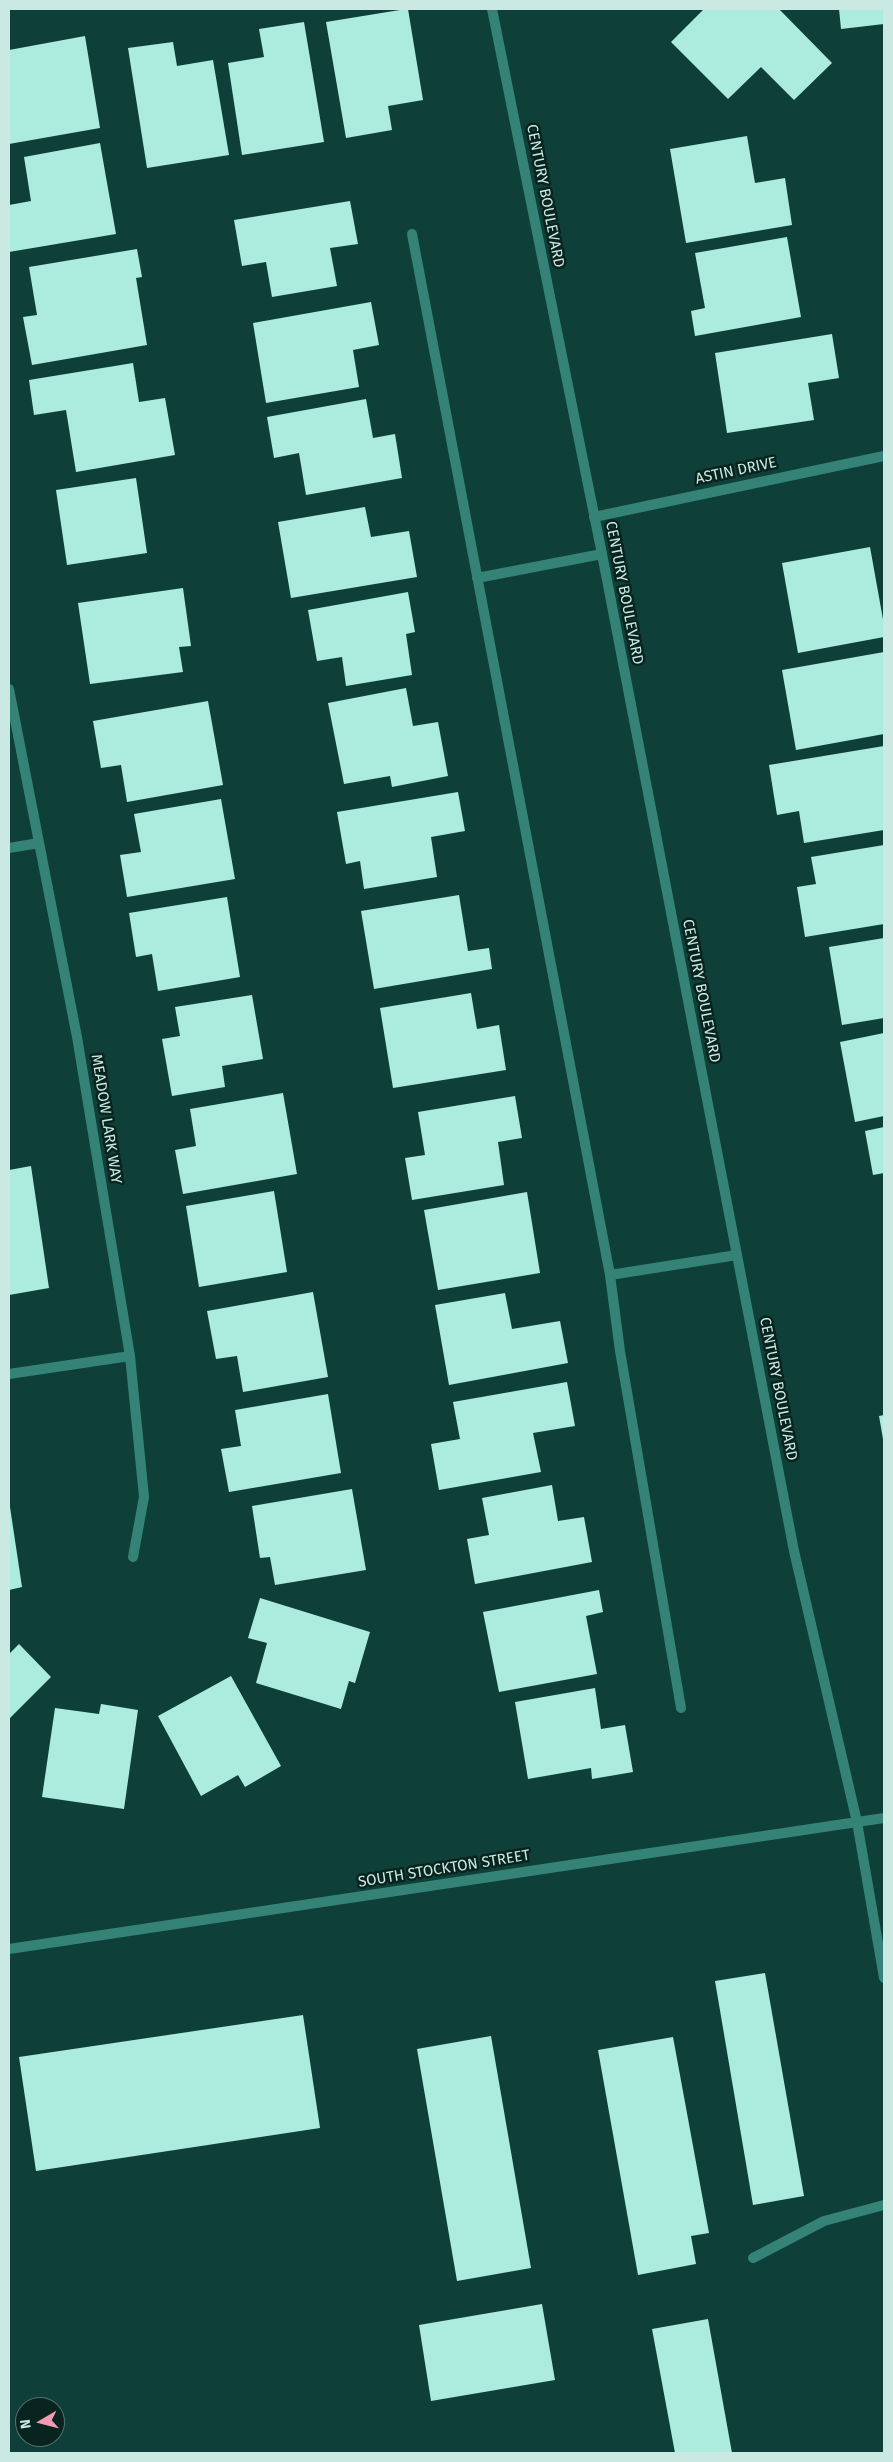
<!DOCTYPE html>
<style>
body{margin:0}
#map{position:relative;width:893px;height:2462px;overflow:hidden;background:#0e4039;font-family:"Fira Sans",sans-serif}
canvas{display:block}
.frame{position:absolute;inset:0;border:10px solid #cae9e2;pointer-events:none}
.north{position:absolute;left:15px;top:2397px;width:50px;height:50px;box-sizing:border-box;background:#09241f;border:1px solid #56736d;border-radius:50%;rotate:262deg;font-size:14px;font-weight:700;line-height:20px;text-align:center;color:#cae9e2}
.north::after{content:'';display:block;margin:auto;width:18px;height:22px;background:#f19ab3;clip-path:polygon(50% 0,100% 100%,50% 72%,0 100%)}
</style>
<div id="map">
<canvas width="893" height="2462"></canvas>
<div class="frame"></div>
<div class="north">N</div>
</div>
<script>
const ctx = document.querySelector('canvas').getContext('2d');
ctx.lineJoin = 'round';
function fillPath(path, color) {
  ctx.fillStyle = color;
  ctx.fill(path, 'evenodd');
}
function stroke(path, color, width, dash) {
  ctx.strokeStyle = color;
  ctx.lineWidth = width;
  ctx.lineCap = dash ? 'butt' : 'round';
  ctx.setLineDash(dash || []);
  ctx.stroke(path);
}
function drawText(font, color, halo, rows, align = 'center') {
  ctx.font = font + ' "Fira Sans",sans-serif';
  ctx.lineWidth = 5;
  ctx.setLineDash([]);
  ctx.textBaseline = 'middle';
  ctx.strokeStyle = halo;
  ctx.fillStyle = color;
  for (const [text, x, y, turn = 0] of rows) {
    ctx.save();
    ctx.translate(x, y);
    ctx.rotate((+turn || 0) * Math.PI / 180);
    ctx.textAlign = isNaN(turn) ? turn : align;
    if (halo) ctx.strokeText(text, 0, 0);
    ctx.fillText(text, 0, 0);
    ctx.restore();
  }
}
fillPath(new Path2D(`
 M406,9H408L423,100L388,106L392,130L346,138L326,22Z
 M704,9H779L832,63L794,100L761,67L728,99L671,42Z
 M839,9H884V24L841,29Z
 M304,22L324,142L242,155L228,63L264,57L259,29Z
 M85,36L100,128L9,144V50Z
 M173,42L177,66L213,60L229,155L147,168L128,48Z
 M747,136L755,183L785,178L792,225L686,243L670,149Z
 M100,143L116,234L9,252V205L31,201L24,157Z
 M350,201L358,244L330,248L337,286L272,297L266,262L242,266L234,220Z
 M787,237L801,317L695,336L691,311L705,308L695,253Z
 M137,249L142,277L136,278L147,345L32,365L23,317L37,315L29,267Z
 M371,302L379,345L353,350L359,387L266,403L253,323Z
 M832,334L839,378L808,383L814,420L727,433L715,353Z
 M133,363L139,402L165,398L175,455L76,472L66,410L34,415L29,380Z
 M366,399L373,438L395,434L402,478L306,495L299,453L274,458L267,417Z
 M136,478L147,553L67,565L56,490Z
 M365,507L371,537L409,531L417,577L291,598L278,522Z
 M870,547L884,625V637L798,653L782,563Z
 M183,588L191,646L179,647L183,672L90,684L78,603Z
 M408,592L415,632L406,634L412,675L346,686L342,657L317,661L308,610Z
 M884,652V734L796,750L782,670Z
 M406,688L413,726L438,722L448,776L392,787L390,776L344,784L328,703Z
 M208,701L223,785L127,802L121,765L101,768L93,721Z
 M884,746V830L804,843L799,811L777,815L769,765Z
 M458,792L465,831L431,837L437,877L364,889L360,861L346,864L337,812Z
 M221,799L235,879L127,897L120,855L141,852L134,814Z
 M884,845V924L805,937L797,887L816,884L811,857Z
 M459,895L468,951L489,948L492,969L374,989L361,911Z
 M227,897L240,977L158,991L152,954L136,957L129,913Z
 M884,938V1018L842,1025L829,947Z
 M471,993L477,1029L499,1025L506,1070L393,1088L380,1008Z
 M252,995L263,1059L222,1066L225,1087L172,1096L162,1039L180,1036L175,1007Z
 M884,1033V1116L855,1122L840,1042Z
 M283,1093L297,1174L183,1194L175,1150L196,1146L190,1109Z
 M515,1096L522,1138L498,1142L504,1185L412,1200L405,1158L425,1155L418,1112Z
 M884,1127V1173L873,1175L865,1131Z
 M31,1166L49,1288L9,1295V1170Z
 M274,1191L287,1272L199,1287L186,1206Z
 M527,1192L540,1273L438,1290L424,1210Z
 M313,1292L328,1377L243,1392L237,1356L216,1359L207,1311Z
 M505,1293L512,1329L560,1321L568,1363L449,1385L435,1305Z
 M567,1382L575,1426L533,1433L541,1472L439,1490L431,1444L460,1439L453,1402Z
 M328,1394L341,1473L229,1492L221,1449L241,1446L235,1410Z
 M884,1415V1438L883,1439L879,1416Z
 M552,1485L558,1521L584,1517L592,1562L475,1584L467,1539L489,1535L482,1498Z
 M352,1489L366,1570L275,1585L270,1557L260,1558L252,1506Z
 M10,1507L22,1587L9,1590V1508Z
 M599,1590L603,1612L586,1616L597,1674L499,1692L483,1612Z
 M260,1598L370,1632L355,1683L349,1681L341,1709L256,1683L267,1643L248,1638Z
 M19,1644L51,1677L9,1719V1654Z
 M231,1676L281,1766L245,1787L238,1775L201,1796L158,1716Z
 M595,1688L601,1729L625,1725L633,1772L592,1779L591,1768L528,1779L515,1702Z
 M101,1704L138,1710L124,1809L42,1797L55,1708L99,1714Z
 M765,1973L804,2196L753,2205L715,1981Z
 M303,2015L320,2128L36,2171L19,2057Z
 M491,2036L531,2268L457,2281L417,2049Z
 M673,2037L709,2233L691,2236L696,2264L638,2275L598,2050Z
 M542,2304L555,2380L431,2401L419,2325Z
 M708,2319L732,2453H675L652,2329Z`), '#abecde');
stroke(new Path2D(`
 M412,234L610,1275
 M477,578L602,554
 M681,1708L620,1351L610,1275L737,1255
 M753,2258L824,2221L884,2205`), '#358376', 10);
stroke(new Path2D(`
 M594,517L884,456
 M9,689L77,1037L130,1356L144,1497L133,1557
 M9,848L39,843
 M9,1374L130,1356
 M857,1822L884,1978`), '#358376', 10);
stroke(new Path2D(`
 M492,9L602,554L794,1551L857,1822
 M9,1949L884,1818`), '#358376', 10);
drawText('15px', '#cae9e2', '#09241f', [
 ["CENTURY BOULEVARD",545,196,79],
 ["ASTIN DRIVE",736,471,-12],
 ["CENTURY BOULEVARD",624,593,79],
 ["CENTURY BOULEVARD",701,991,79],
 ["MEADOW LARK WAY",106,1119,81],
 ["CENTURY BOULEVARD",778,1389,79],
 ["SOUTH STOCKTON STREET",444,1869,-9]
]);
</script>
